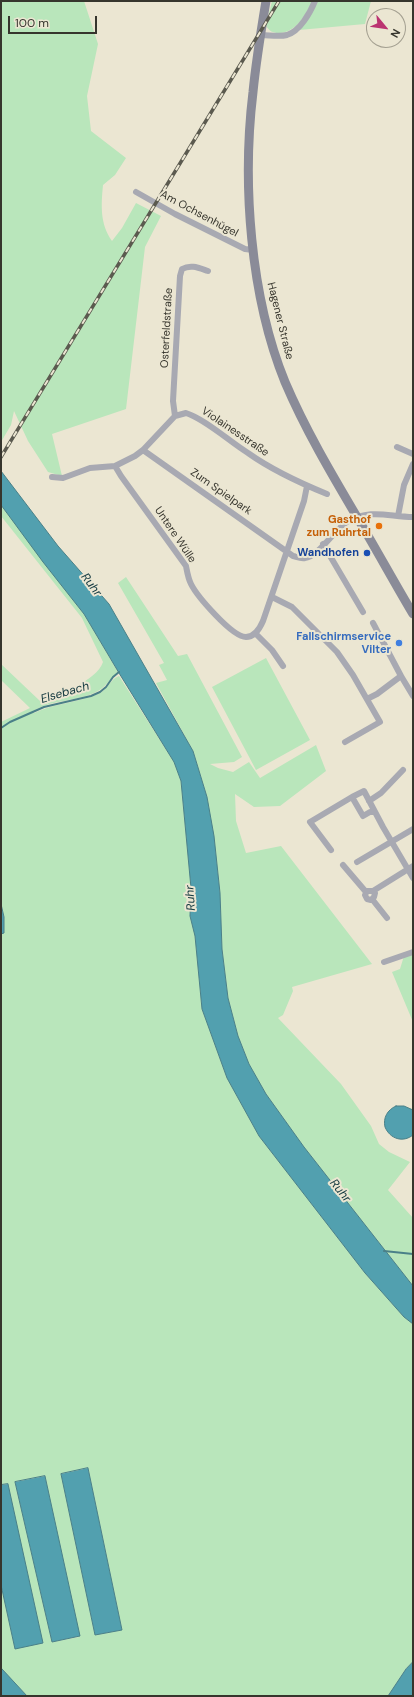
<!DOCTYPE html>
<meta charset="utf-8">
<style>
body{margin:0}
#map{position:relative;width:414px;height:1697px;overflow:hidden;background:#ebe6d2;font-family:"DM Sans",sans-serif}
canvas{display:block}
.frame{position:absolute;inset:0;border:2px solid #36352d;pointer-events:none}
.north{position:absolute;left:366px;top:8px;width:40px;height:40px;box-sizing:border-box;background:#ebe6d2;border:1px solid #a39f90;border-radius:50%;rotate:119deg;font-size:11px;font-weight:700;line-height:16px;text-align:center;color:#36352d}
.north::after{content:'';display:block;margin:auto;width:14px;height:18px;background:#bb3371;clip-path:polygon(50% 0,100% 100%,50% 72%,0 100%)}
.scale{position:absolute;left:8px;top:16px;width:89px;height:18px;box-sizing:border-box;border:2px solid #36352d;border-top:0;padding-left:5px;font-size:12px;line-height:14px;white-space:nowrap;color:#36352d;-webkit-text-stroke:3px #ebe6d2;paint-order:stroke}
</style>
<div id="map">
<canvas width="414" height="1697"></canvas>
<div class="frame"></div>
<div class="north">N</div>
<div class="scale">100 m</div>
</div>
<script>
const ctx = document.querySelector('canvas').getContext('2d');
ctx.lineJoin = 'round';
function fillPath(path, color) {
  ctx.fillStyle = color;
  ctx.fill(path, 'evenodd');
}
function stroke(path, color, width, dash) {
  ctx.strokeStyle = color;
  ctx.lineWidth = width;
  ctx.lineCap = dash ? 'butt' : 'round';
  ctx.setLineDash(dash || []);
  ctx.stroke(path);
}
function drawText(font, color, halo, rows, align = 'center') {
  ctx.font = font + ' "DM Sans",sans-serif';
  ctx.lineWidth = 4;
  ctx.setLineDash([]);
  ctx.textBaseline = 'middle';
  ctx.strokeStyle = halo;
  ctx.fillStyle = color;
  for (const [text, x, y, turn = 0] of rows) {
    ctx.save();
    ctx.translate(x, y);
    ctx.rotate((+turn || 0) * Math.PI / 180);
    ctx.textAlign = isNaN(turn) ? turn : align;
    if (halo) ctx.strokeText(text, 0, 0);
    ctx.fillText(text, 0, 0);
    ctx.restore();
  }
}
fillPath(new Path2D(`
 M1,1H84L98,44L87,96L91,131L126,158L115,175L103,185C101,206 100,224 112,241L122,228L136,203L161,216L145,247L126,409L52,434L62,476L48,472L28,441L14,411L11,425L1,442Z
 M272,1H313C305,15 297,32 279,33C272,33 270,31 266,26Z
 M317,1H371L365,24L299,30Z
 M1,505L84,614L118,672C110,678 107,686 98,691C78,702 53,699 33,711L34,713C55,703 77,703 98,694C108,690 110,679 119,676L174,762L181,781L191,888L190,916L195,935L202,1009L227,1078L259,1136L365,1273L404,1317L413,1324V1662L406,1669L388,1696H27L2,1670L1,1671V1585L15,1649L8,1484L1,1485V934L4,933V917L1,904V722L30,708L1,680V664L40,701C58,694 96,682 103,662L82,618L1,516ZM88,1468L122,1630L95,1635L61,1474ZM45,1476L79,1637L52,1642L15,1482Z
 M126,577L178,656L187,654L242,757L234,762L210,764L218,768L233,772L249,762L260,778L316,745L326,771L280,806L254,807L235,794L236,821L246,853L281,846L372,964L292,987L293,991L283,1015L278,1018L341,1084L371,1126L379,1144L389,1152L410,1162L388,1190L413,1218V1286L304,1147L266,1094L249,1064L238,1036L228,998L222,949L220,894L218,872L207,797L193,751L156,683L167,680L159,665L164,663L118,583Z
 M266,658L310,740L256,770L212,687Z
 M413,954V1022L392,972L400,969L404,956Z`), '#b9e6bb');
const water = new Path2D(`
 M1,471L58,546L109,604L193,751L207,797L214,836L220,893L222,949L228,998L238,1036L249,1064L266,1094L304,1147L413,1286V1324L404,1317L365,1273L259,1136L227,1078L202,1009L195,936L190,916L191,888L181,781L174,762L119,673L84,614L43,562L1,505Z
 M1,904L4,917V933L1,934Z
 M396,1106H404L413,1110V1135C403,1143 390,1139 385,1127C383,1118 387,1110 396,1106Z
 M88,1468L122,1630L95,1635L61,1474Z
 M45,1476L80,1636L52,1642L15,1482Z
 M8,1484L43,1643L15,1649L1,1585V1485Z
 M413,1662V1696H388L406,1669Z
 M2,1669L27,1696H1V1671Z`);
fillPath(water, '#52a0af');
stroke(water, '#4a8088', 1);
stroke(new Path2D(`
 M1,728L10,722L44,707L91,696L100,692L106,687L113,677L119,672
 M384,1251L413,1254`), '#4a8088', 2);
stroke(new Path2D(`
 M261,35C269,35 279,37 287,35C300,31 310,13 315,1
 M136,192L175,214L245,249L253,250
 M175,416L173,401L180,276L182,269C191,264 199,268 208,271
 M397,447L413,454
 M143,450L293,556C297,557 301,559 305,558C318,557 335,529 347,522C371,508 389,517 413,517
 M115,466L121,476L186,566C187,571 188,578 191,584C197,596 232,637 246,637C255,637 260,628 263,621L304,501L307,486
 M52,477L63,478L90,468L115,466L135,456L143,450L175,416L186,413C205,419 230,442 248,453C272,470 300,483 327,494
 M398,516L404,485L413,464
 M323,544L363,612
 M272,597L292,607L337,652L353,675L380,722L345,742
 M373,623L401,676
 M255,633L272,650L283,666
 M367,699L377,694L401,676L413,696
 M369,801L381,793L403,770
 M375,812H370L363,816L352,797L364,791L383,827L413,878
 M331,850L310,822L352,797
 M357,862L413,829
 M343,865L366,892
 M373,891L375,893L374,897L371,900L367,899L365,895L367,891H373L413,866
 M372,899L387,918
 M384,962L413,952`), '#a8a9b2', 6);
stroke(new Path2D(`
 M266,1C261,31 256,61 253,92C242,183 250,296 285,382C305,429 331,473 357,517C376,549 394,582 413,614`), '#8a8b98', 9);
const rail = new Path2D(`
 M1,457L279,1`);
stroke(rail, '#5b5a4f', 3.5);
stroke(rail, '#ebe6d2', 2, [6]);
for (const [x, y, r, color] of [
 [379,526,4,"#e8710a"],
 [367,553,4,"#1a4fb4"],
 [399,643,4,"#3f7fe0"]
]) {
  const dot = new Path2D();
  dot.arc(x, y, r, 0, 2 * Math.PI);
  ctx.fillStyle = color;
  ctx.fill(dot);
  stroke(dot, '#ebe6d2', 1.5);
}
drawText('11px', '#36352d', '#ebe6d2', [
 ["Am Ochsenhügel",199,214,28],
 ["Hagener Straße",280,321,76],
 ["Osterfeldstraße",167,328,-87],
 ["Violainesstraße",235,432,34],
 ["Zum Spielpark",221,492,35],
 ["Untere Wülle",175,535,56]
]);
drawText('bold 11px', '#c56008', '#ebe6d2', [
 ["Gasthof",371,520],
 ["zum Ruhrtal",371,533]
], 'right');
drawText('bold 11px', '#164399', '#ebe6d2', [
 ["Wandhofen",359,553]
], 'right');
drawText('bold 11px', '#366cbe', '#ebe6d2', [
 ["Fallschirmservice",391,637],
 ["Vilter",391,650]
], 'right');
drawText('italic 12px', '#12383f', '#ebe6d2', [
 ["Ruhr",91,585,53],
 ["Elsebach",65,693,-16],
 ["Ruhr",191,898,-94],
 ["Ruhr",340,1191,51]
]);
</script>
